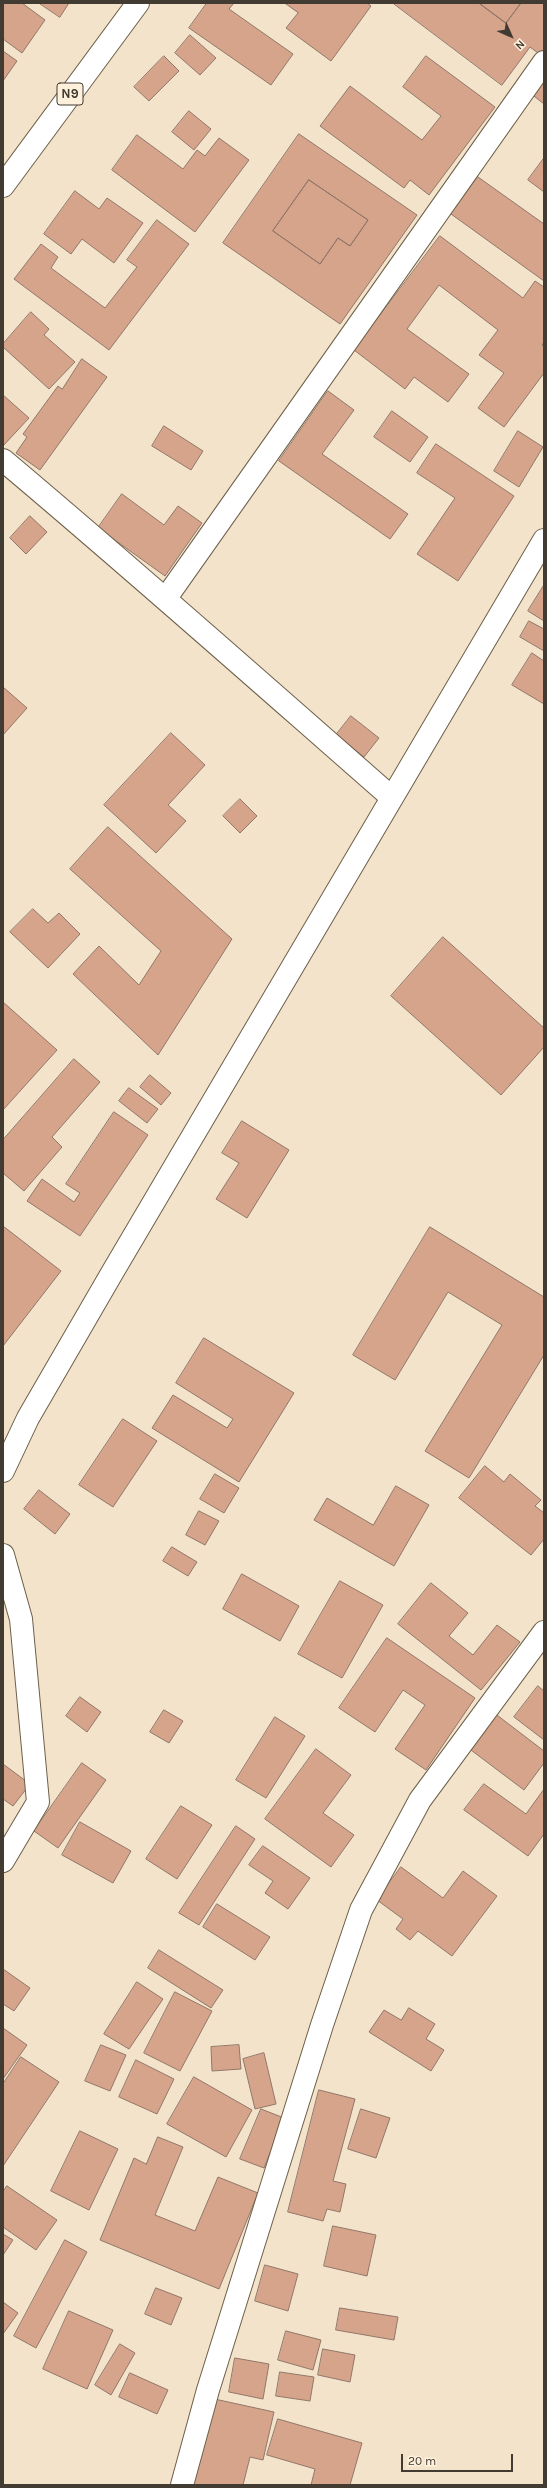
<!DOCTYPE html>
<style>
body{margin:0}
#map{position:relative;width:547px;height:2488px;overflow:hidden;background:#f3e3ca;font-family:Karla,sans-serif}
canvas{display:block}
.frame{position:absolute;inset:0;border:4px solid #423b31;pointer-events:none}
.north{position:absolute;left:491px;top:16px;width:40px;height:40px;-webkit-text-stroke:3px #fef1dc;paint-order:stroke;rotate:135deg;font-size:11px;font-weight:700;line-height:16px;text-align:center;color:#423b31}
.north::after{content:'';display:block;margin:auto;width:14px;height:18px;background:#423b31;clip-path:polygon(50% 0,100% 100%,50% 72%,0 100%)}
.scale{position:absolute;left:401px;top:2454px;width:112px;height:18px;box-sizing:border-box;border:2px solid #423b31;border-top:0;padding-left:5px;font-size:12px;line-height:14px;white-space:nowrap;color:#423b31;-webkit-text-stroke:3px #fef1dc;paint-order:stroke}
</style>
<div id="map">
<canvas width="547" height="2488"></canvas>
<div class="frame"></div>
<div class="north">N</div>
<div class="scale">20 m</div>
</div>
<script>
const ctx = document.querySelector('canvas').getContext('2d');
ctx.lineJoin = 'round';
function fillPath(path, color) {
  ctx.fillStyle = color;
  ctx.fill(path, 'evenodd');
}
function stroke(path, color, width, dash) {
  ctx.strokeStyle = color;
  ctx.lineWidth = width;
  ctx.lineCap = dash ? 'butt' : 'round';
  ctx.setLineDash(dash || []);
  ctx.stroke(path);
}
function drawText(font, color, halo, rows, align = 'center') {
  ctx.font = font + ' Karla,sans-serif';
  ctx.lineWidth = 4;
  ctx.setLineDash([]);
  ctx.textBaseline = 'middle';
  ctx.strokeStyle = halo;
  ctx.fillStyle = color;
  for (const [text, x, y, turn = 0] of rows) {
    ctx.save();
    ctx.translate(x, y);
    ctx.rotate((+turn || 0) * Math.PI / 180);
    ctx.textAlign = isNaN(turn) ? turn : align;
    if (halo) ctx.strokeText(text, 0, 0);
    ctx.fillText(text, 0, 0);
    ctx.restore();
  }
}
const building = new Path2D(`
 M3,3H22L45,20L22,53L3,39Z
 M39,3H69L60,17Z
 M207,3H234L229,9L293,54L271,85L189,28Z
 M285,3H367L371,6L331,61L286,28L298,13Z
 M393,3H479L506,23L521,3H544V52L542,56L530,47L502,85Z
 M479,3H521L506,23Z
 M190,35L216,58L200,75L175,53Z
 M3,51L17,61L3,81Z
 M164,56L179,71L149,101L134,87Z
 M426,56L495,107L429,195L410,180L404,188L320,126L350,86L422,140L441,116L403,87Z
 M544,75V104L530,93Z
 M189,111L211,129L194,150L172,132Z
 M299,134L417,215L340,324L223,243ZM309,180L368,220L350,246L338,238L320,264L273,231Z
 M137,135L183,169L197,150L205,156L219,138L249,160L195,232L112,170Z
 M544,158V192L528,180Z
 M478,177L544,224V281L451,214Z
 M309,180L368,220L350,246L338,238L320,264L273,231Z
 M75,191L99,209L107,198L143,223L114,263L82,239L71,254L44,234Z
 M157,220L189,244L109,350L14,279L41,244L58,257L51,268L105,308L137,267L127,260Z
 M440,236L523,298L535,281L544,287V342L542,345L544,347V373L504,427L478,408L504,373L479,355L498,330L439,285L407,329L469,374L448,402L414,377L405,389L354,350Z
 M31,312L49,329L44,335L75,362L49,389L3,347V344Z
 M82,359L107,377L40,470L16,453L27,437L23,434L58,386L62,389Z
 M328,391L354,410L322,454L408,514L390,539L279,461Z
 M3,395L29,418L3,446Z
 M392,411L428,437L410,462L374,437Z
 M164,426L203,451L191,470L152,446Z
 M518,431L543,447L519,487L494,471Z
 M436,444L514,496L458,581L417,554L455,498L417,473Z
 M122,494L164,525L178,506L202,523L165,576L98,528Z
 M30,516L47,532L26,554L10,538Z
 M544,585V621L528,611Z
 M529,621L544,629V651L520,637Z
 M532,653L544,661V704L512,685Z
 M3,687L27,708L3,735Z
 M351,716L379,738L364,757L336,735Z
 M171,733L205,765L168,805L186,821L156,853L104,805Z
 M240,799L257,816L240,833L223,816Z
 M108,827L232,939L158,1055L73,974L99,946L139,985L161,951L70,869Z
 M33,909L48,923L59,913L80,934L48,968L10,932Z
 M443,937L544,1028V1047L501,1095L391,996Z
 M3,1002L57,1050L3,1110Z
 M74,1059L100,1082L52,1137L62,1147L24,1191L3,1173V1140Z
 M150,1075L171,1093L161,1105L140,1087Z
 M129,1088L158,1109L147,1123L119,1101Z
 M114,1112L148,1135L80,1236L27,1201L42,1179L74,1202L80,1193L66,1184Z
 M242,1121L289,1150L247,1218L216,1199L239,1163L222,1153Z
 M3,1226L61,1271L3,1346Z
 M430,1227L544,1297V1355L469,1478L425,1451L502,1325L448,1292L395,1380L353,1355Z
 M204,1338L294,1393L239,1482L152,1428L173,1395L227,1428L233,1419L176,1383Z
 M123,1419L157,1441L113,1507L79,1485Z
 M485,1466L504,1482L510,1474L541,1500L535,1506L544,1513V1539L531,1555L459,1498Z
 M215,1474L239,1488L224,1513L200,1499Z
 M396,1486L429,1505L394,1566L314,1520L327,1498L373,1525Z
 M39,1490L70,1514L55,1534L24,1509Z
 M199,1511L219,1521L205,1545L186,1535Z
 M172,1547L197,1562L188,1576L163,1561Z
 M242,1574L299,1606L280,1641L223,1609Z
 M340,1581L383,1605L342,1678L298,1654Z
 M431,1583L468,1613L449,1636L473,1655L497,1625L520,1642L481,1690L398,1624Z
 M387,1638L475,1698L426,1770L395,1749L425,1705L403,1690L375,1732L339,1708Z
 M538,1686L544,1691V1740L514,1717Z
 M80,1697L101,1712L87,1732L66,1716Z
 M489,1709L544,1751V1763L524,1790L463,1744Z
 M164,1710L183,1721L169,1743L150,1732Z
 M275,1717L305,1736L266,1798L236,1780Z
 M316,1749L351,1775L323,1813L354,1835L331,1867L265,1819Z
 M82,1763L106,1780L58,1848L34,1831Z
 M3,1764L30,1784L13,1806L3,1799Z
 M484,1784L526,1814L544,1789V1834L528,1856L464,1810Z
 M181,1806L212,1825L177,1879L146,1859Z
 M80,1822L131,1851L113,1883L62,1855Z
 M236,1826L255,1839L199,1925L179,1913Z
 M263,1846L310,1878L288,1909L265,1893L273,1881L249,1865Z
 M401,1867L443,1898L463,1871L497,1896L452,1956L418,1931L410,1940L396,1929L403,1919L377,1900Z
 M217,1904L270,1937L255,1960L203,1927Z
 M159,1950L223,1990L211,2008L148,1968Z
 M3,1969L30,1988L14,2011L3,2004Z
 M137,1982L163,1999L129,2049L104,2034Z
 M175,1992L212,2011L180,2071L144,2053Z
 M409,2008L435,2024L426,2039L444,2050L431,2071L369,2032L384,2010L401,2020Z
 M3,2028L27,2045L3,2079Z
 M101,2045L126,2055L110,2091L85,2081Z
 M239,2045L241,2069L212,2071L211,2047Z
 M264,2053L276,2104L255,2109L243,2059Z
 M21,2057L59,2082L3,2166V2084Z
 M136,2060L174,2079L157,2114L119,2097Z
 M194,2077L252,2110L226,2157L167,2124Z
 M319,2090L355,2099L333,2181L346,2184L340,2212L327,2209L323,2221L288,2212Z
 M261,2109L284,2118L264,2168L240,2159Z
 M361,2109L390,2118L376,2158L348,2149Z
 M80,2131L118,2149L89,2210L51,2191Z
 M158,2137L183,2147L155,2215L195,2231L218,2177L258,2193L219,2289L100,2240L134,2158L146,2164Z
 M7,2186L57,2220L36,2250L3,2227V2192Z
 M333,2226L376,2235L367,2276L324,2266Z
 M3,2234L13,2240L3,2255Z
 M65,2240L87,2252L36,2348L14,2336Z
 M265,2265L298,2274L288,2311L255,2301Z
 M156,2288L182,2298L171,2325L145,2314Z
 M3,2302L18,2313L3,2334Z
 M340,2308L398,2317L394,2340L336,2330Z
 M69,2311L113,2330L87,2389L43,2369Z
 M286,2331L321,2340L313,2370L278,2360Z
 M120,2344L135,2353L111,2395L95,2385Z
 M323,2349L355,2355L350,2382L318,2375Z
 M235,2358L269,2364L263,2399L229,2392Z
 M280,2372L314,2377L310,2401L276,2396Z
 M130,2373L168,2390L157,2414L119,2397Z
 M210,2398L274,2412L263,2460L250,2457L243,2485H189Z
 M278,2419L362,2443L350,2485H311L315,2469L267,2455Z`);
fillPath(building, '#d5a48b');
stroke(building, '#917769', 1);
const minor = new Path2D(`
 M3,460C134,570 262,684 391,797
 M166,598L544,62
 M3,1555L21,1619L38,1802L3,1861
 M182,2485L208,2390L322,2025L361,1910L420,1800L544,1632`);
const tertiary = new Path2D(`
 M3,1471L28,1418L112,1273L544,540`);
const trunk = new Path2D(`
 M3,186L138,3`);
stroke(minor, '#6d5f49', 24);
stroke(tertiary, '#6d5f49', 24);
stroke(trunk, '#6d5f49', 24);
stroke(minor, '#fff', 22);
stroke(tertiary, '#fff', 22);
stroke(trunk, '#fff', 22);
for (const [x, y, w] of [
 [70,94,26]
]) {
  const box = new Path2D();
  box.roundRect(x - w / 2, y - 11, w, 22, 3);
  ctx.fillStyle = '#fef1dc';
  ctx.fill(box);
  stroke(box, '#423b31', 1);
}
drawText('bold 13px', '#423b31', null, [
 ["N9",70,94]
]);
</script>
